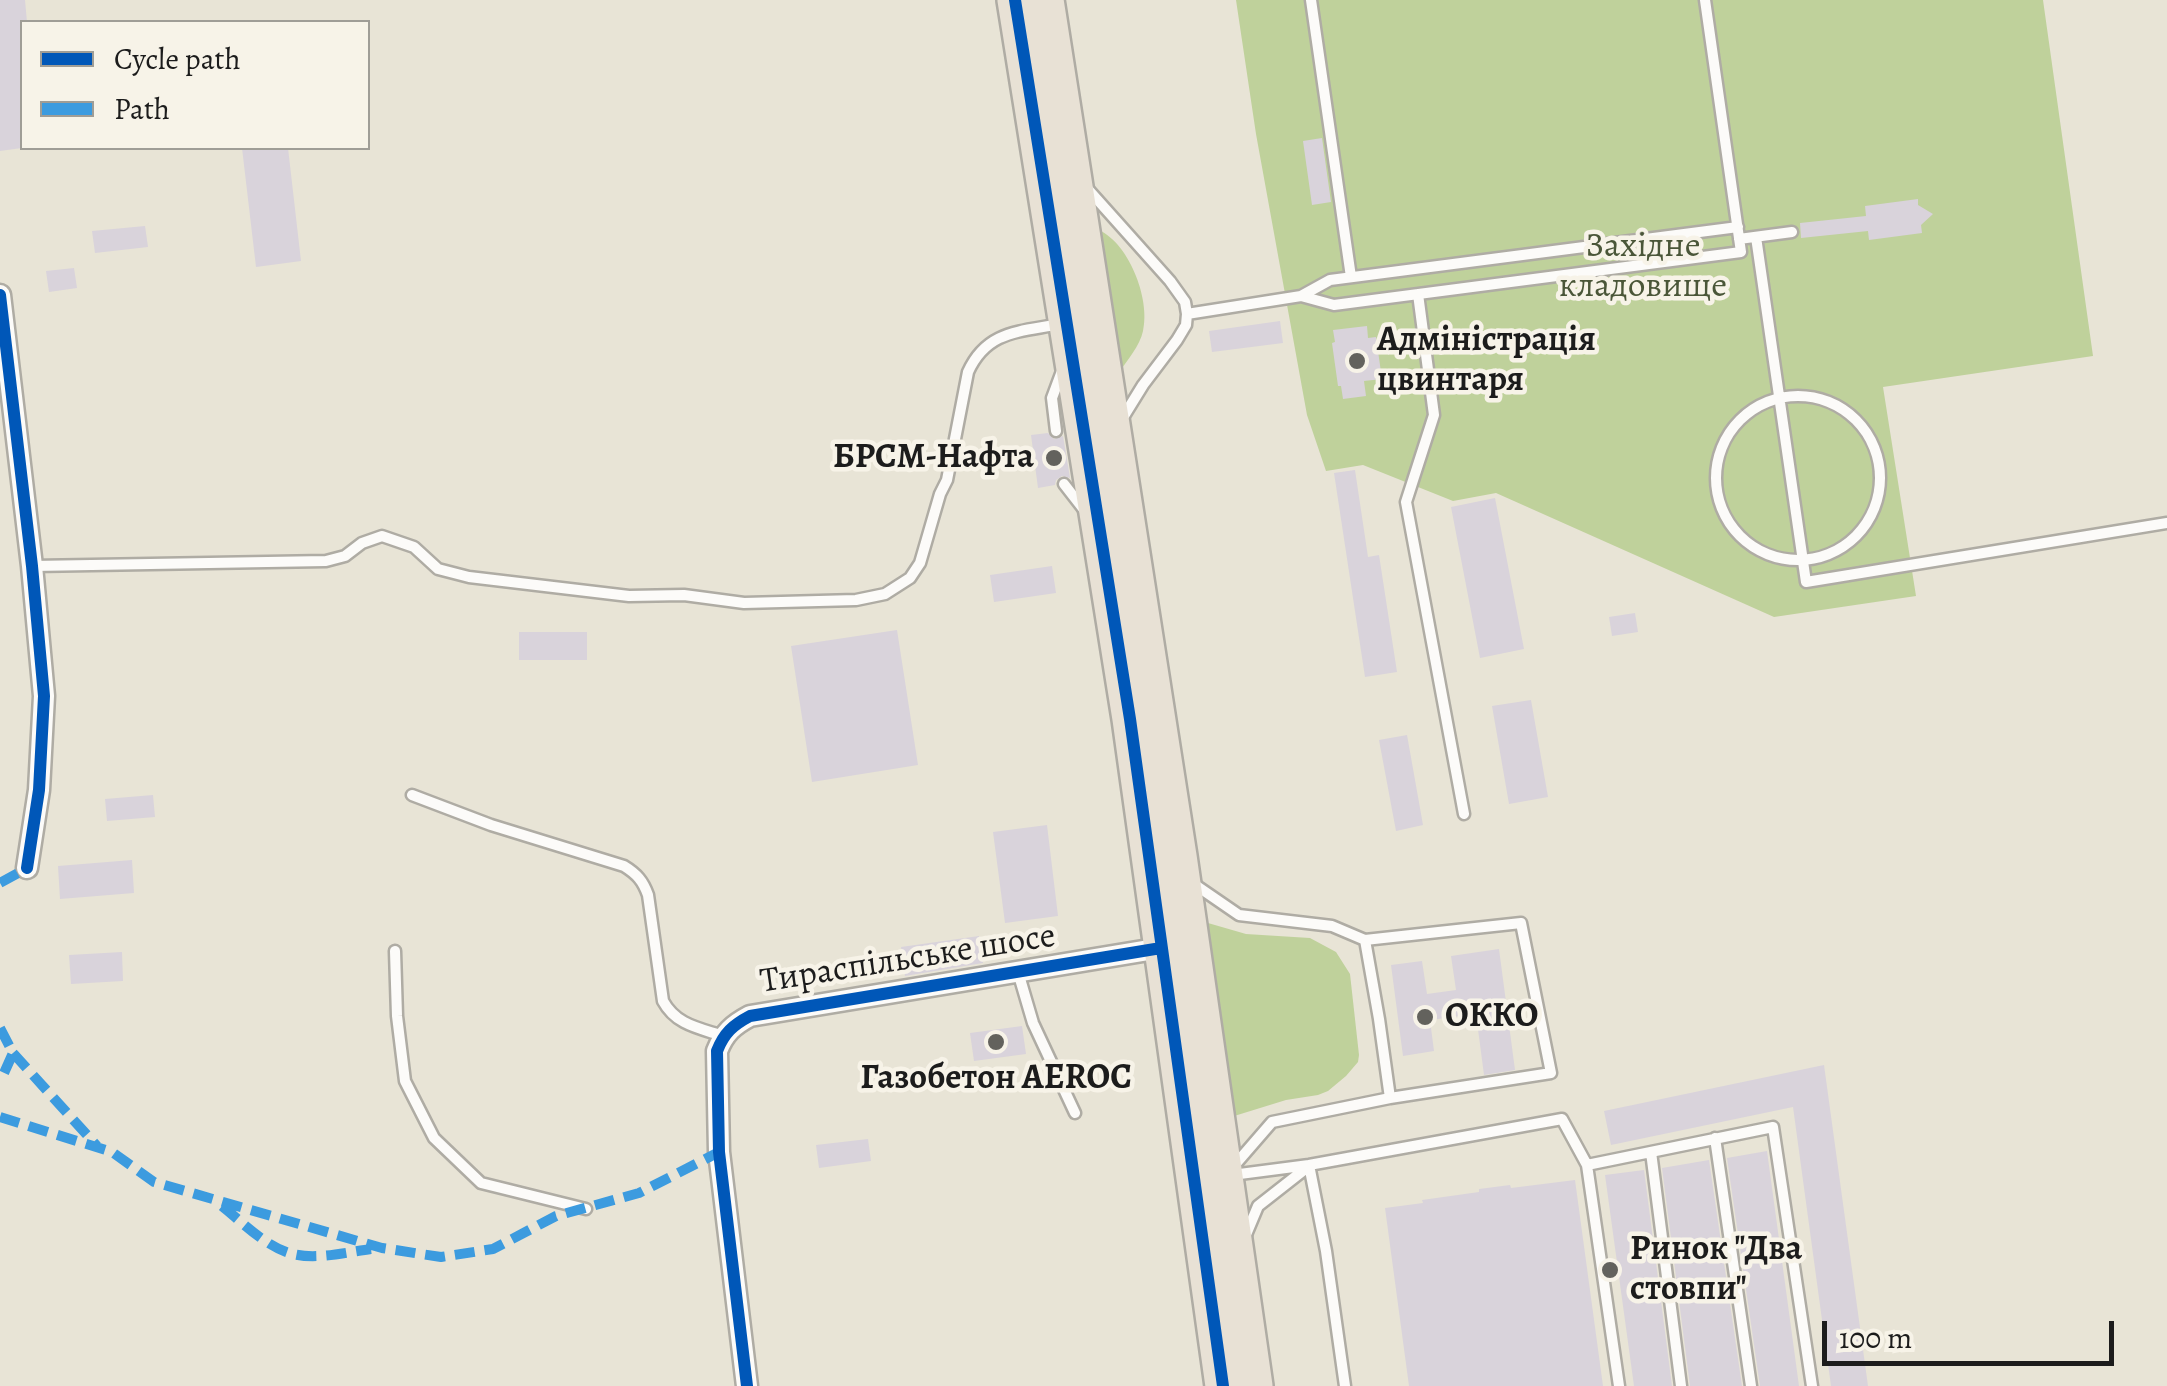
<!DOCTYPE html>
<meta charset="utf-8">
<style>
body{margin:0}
#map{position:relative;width:2167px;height:1386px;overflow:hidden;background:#e8e4d6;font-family:Alegreya,serif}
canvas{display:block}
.legend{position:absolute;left:20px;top:20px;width:350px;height:130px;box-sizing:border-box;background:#f7f3e8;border:2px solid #9f9d96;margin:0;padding:12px 18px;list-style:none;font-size:30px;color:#1c1c1c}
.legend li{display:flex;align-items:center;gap:20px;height:50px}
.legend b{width:50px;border:2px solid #9f9d96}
.scale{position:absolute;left:1822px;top:1321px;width:292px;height:45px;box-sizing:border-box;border:5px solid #1c1c1c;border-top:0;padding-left:12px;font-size:30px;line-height:35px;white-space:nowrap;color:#1c1c1c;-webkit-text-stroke:8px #f7f3e8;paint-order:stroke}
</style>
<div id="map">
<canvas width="2167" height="1386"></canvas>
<ul class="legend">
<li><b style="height:12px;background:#0057b8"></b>Cycle path</li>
<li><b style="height:12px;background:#3c9bdf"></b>Path</li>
</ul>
<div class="scale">100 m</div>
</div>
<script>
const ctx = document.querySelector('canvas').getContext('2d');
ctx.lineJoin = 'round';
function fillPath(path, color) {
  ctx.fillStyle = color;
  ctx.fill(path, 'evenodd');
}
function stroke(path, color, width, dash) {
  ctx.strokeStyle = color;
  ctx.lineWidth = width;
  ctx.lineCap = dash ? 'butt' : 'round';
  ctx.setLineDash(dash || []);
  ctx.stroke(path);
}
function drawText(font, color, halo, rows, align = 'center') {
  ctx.font = font + ' Alegreya,serif';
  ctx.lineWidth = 9;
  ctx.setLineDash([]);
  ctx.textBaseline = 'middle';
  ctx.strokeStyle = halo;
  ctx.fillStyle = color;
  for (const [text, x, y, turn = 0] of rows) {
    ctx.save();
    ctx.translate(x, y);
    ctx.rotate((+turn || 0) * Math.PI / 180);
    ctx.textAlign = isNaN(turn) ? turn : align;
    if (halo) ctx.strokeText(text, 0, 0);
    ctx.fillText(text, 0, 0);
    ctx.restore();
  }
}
fillPath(new Path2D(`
 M1236,0H2043L2093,356L1883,387L1916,596L1774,617L1496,493L1453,501L1363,465L1326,471L1307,415L1256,134Z
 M1096,229C1128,240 1151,299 1143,331C1140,346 1127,360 1119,373Z
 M1201,921L1246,934L1310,938L1336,952L1350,974L1359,1055L1358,1062L1346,1076L1328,1091L1318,1095L1286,1100L1231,1117Z`), '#bfd19b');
fillPath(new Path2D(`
 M0,0H25L27,22H22V148L0,151Z
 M1322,138L1331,202L1312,205L1303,141Z
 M242,148H288L301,261L256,267Z
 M1918,199V205L1933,214L1921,225L1922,233L1869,240L1868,231L1801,238L1800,223L1866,216L1865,206Z
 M145,226L148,247L95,253L92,231Z
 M74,268L77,288L49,292L46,271Z
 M1280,321L1283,343L1212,352L1209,331Z
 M1367,326L1368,338L1376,337L1382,379L1364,381L1366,396L1343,399L1341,386H1338L1332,343L1335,342L1333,330Z
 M1048,433L1054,439L1063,436L1070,478L1062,476L1056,480L1055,485L1038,488L1031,435Z
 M1355,470L1368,557L1379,555L1397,672L1365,677L1334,473Z
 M1495,498L1524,649L1480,658L1451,507Z
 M1052,566L1056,593L994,602L990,575Z
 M1635,613L1638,632L1612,636L1609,617Z
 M897,630L918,765L812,782L791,646Z
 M519,632H587V660H519Z
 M1531,700L1548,797L1509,804L1492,706Z
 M1407,735L1423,825L1396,831L1379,740Z
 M153,795L155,817L107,821L105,799Z
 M1047,825L1058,916L1005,923L993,832Z
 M132,860L134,893L60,899L58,866Z
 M979,936L983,963L905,976L901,947Z
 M1499,949L1515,1070L1484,1075L1476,1014L1430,1020L1434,1051L1403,1056L1391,965L1422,961L1427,994L1456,990L1451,956Z
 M122,952L123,981L71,984L69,955Z
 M1022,1026L1026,1054L974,1061L970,1033Z
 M1824,1065L1868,1386H1831L1793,1107L1611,1145L1604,1111Z
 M868,1139L871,1161L819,1168L816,1145Z
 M1767,1151L1799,1386H1760L1727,1158Z
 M1709,1160L1742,1386H1690L1662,1168Z
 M1644,1170L1672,1386H1634L1605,1175Z
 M1575,1180L1603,1386H1409L1385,1208L1423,1203L1422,1200L1479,1192V1189L1510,1185L1511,1188Z`), '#d9d3db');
const lane = new Path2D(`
 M1311,0L1351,277
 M1086,187L1170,281L1185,302L1187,314L1186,325L1177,340L1143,385L1122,419
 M1756,237L1806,582L2167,523
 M1739,239L1792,232
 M1418,294L1434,415L1406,502L1464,814
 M1301,296L1334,305L1741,252L1705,0
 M1187,314L1301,296L1330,280L1738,227
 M1716 478a82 82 0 1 1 164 0a82 82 0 1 1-164 0Z
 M1056,431L1052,398L1062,371
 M1064,484L1085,511
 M33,566L326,561L345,556L362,543L382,536L414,547L438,569L469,577L629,596L684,595L744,603L856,600L885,594L910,578L920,563L940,494L947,480L968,372C987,330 1020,332 1060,324
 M412,795L491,825L624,866C637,874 643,881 648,895L663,1001C676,1025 699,1028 723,1036
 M1191,882L1239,915L1332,926L1365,940L1379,1019L1390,1098L1272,1122L1233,1167
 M1365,940L1521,923L1551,1073L1390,1098
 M395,951L397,1016L405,1081L434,1138L481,1183L586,1209
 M1018,972L1033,1023L1075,1113
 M1715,1138L1751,1386
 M1651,1152L1681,1386
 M1309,1165L1326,1251L1345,1386
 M1587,1165L1619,1386
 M1232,1175L1309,1165L1562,1119L1587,1165L1773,1127L1812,1386
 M1245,1237L1258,1206L1309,1166`);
const street = new Path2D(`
 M0,295L32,566L44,696L39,790L27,868
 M747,1386L719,1152L717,1051C724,1033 733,1025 750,1016L1161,948`);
const highway = new Path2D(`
 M1015,0L1130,719L1223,1386
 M1046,0L1179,856L1255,1386`);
stroke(lane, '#afaca4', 15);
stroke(street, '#afaca4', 25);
stroke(highway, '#afaca4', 40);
stroke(lane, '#fcfbf9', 10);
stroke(street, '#fcfbf9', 20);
stroke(highway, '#e8e1d5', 35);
stroke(new Path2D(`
 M0,883L27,868
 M0,1028L13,1053L0,1082
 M13,1053L97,1146
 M0,1117L112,1152L154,1182L382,1248L441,1257L493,1249L556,1216L639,1193L719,1152
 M222,1206C242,1222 267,1248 293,1254C317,1260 347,1252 371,1249`), '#3c9bdf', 10, [20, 10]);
stroke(new Path2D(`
 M1015,0L1130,719L1223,1386
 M0,295L32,566L44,696L39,790L27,868
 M747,1386L719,1152L717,1051C724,1033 733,1025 750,1016L1161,948`), '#0057b8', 12);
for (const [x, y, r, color] of [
 [1357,361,10,"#63625d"],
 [1054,458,10,"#63625d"],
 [1425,1017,10,"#63625d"],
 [996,1042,10,"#63625d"],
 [1610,1270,10,"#63625d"]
]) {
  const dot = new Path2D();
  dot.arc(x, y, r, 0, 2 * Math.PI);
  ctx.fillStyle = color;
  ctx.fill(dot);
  stroke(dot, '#f7f3e8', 4);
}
drawText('35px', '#4a5638', '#f7f3e8', [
 ["Західне",1643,247],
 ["кладовище",1643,287]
]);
drawText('bold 35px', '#1c1c1c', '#f7f3e8', [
 ["Адміністрація",1377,341],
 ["цвинтаря",1377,381],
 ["БРСМ-Нафта",1034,458,"right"],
 ["ОККО",1445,1017],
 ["Газобетон AEROC",996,1079,"center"],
 ["Ринок \"Два",1630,1250],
 ["стовпи\"",1630,1290]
], 'left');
drawText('35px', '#1c1c1c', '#f7f3e8', [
 ["Тираспільське шосе",908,960,-9]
]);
</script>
